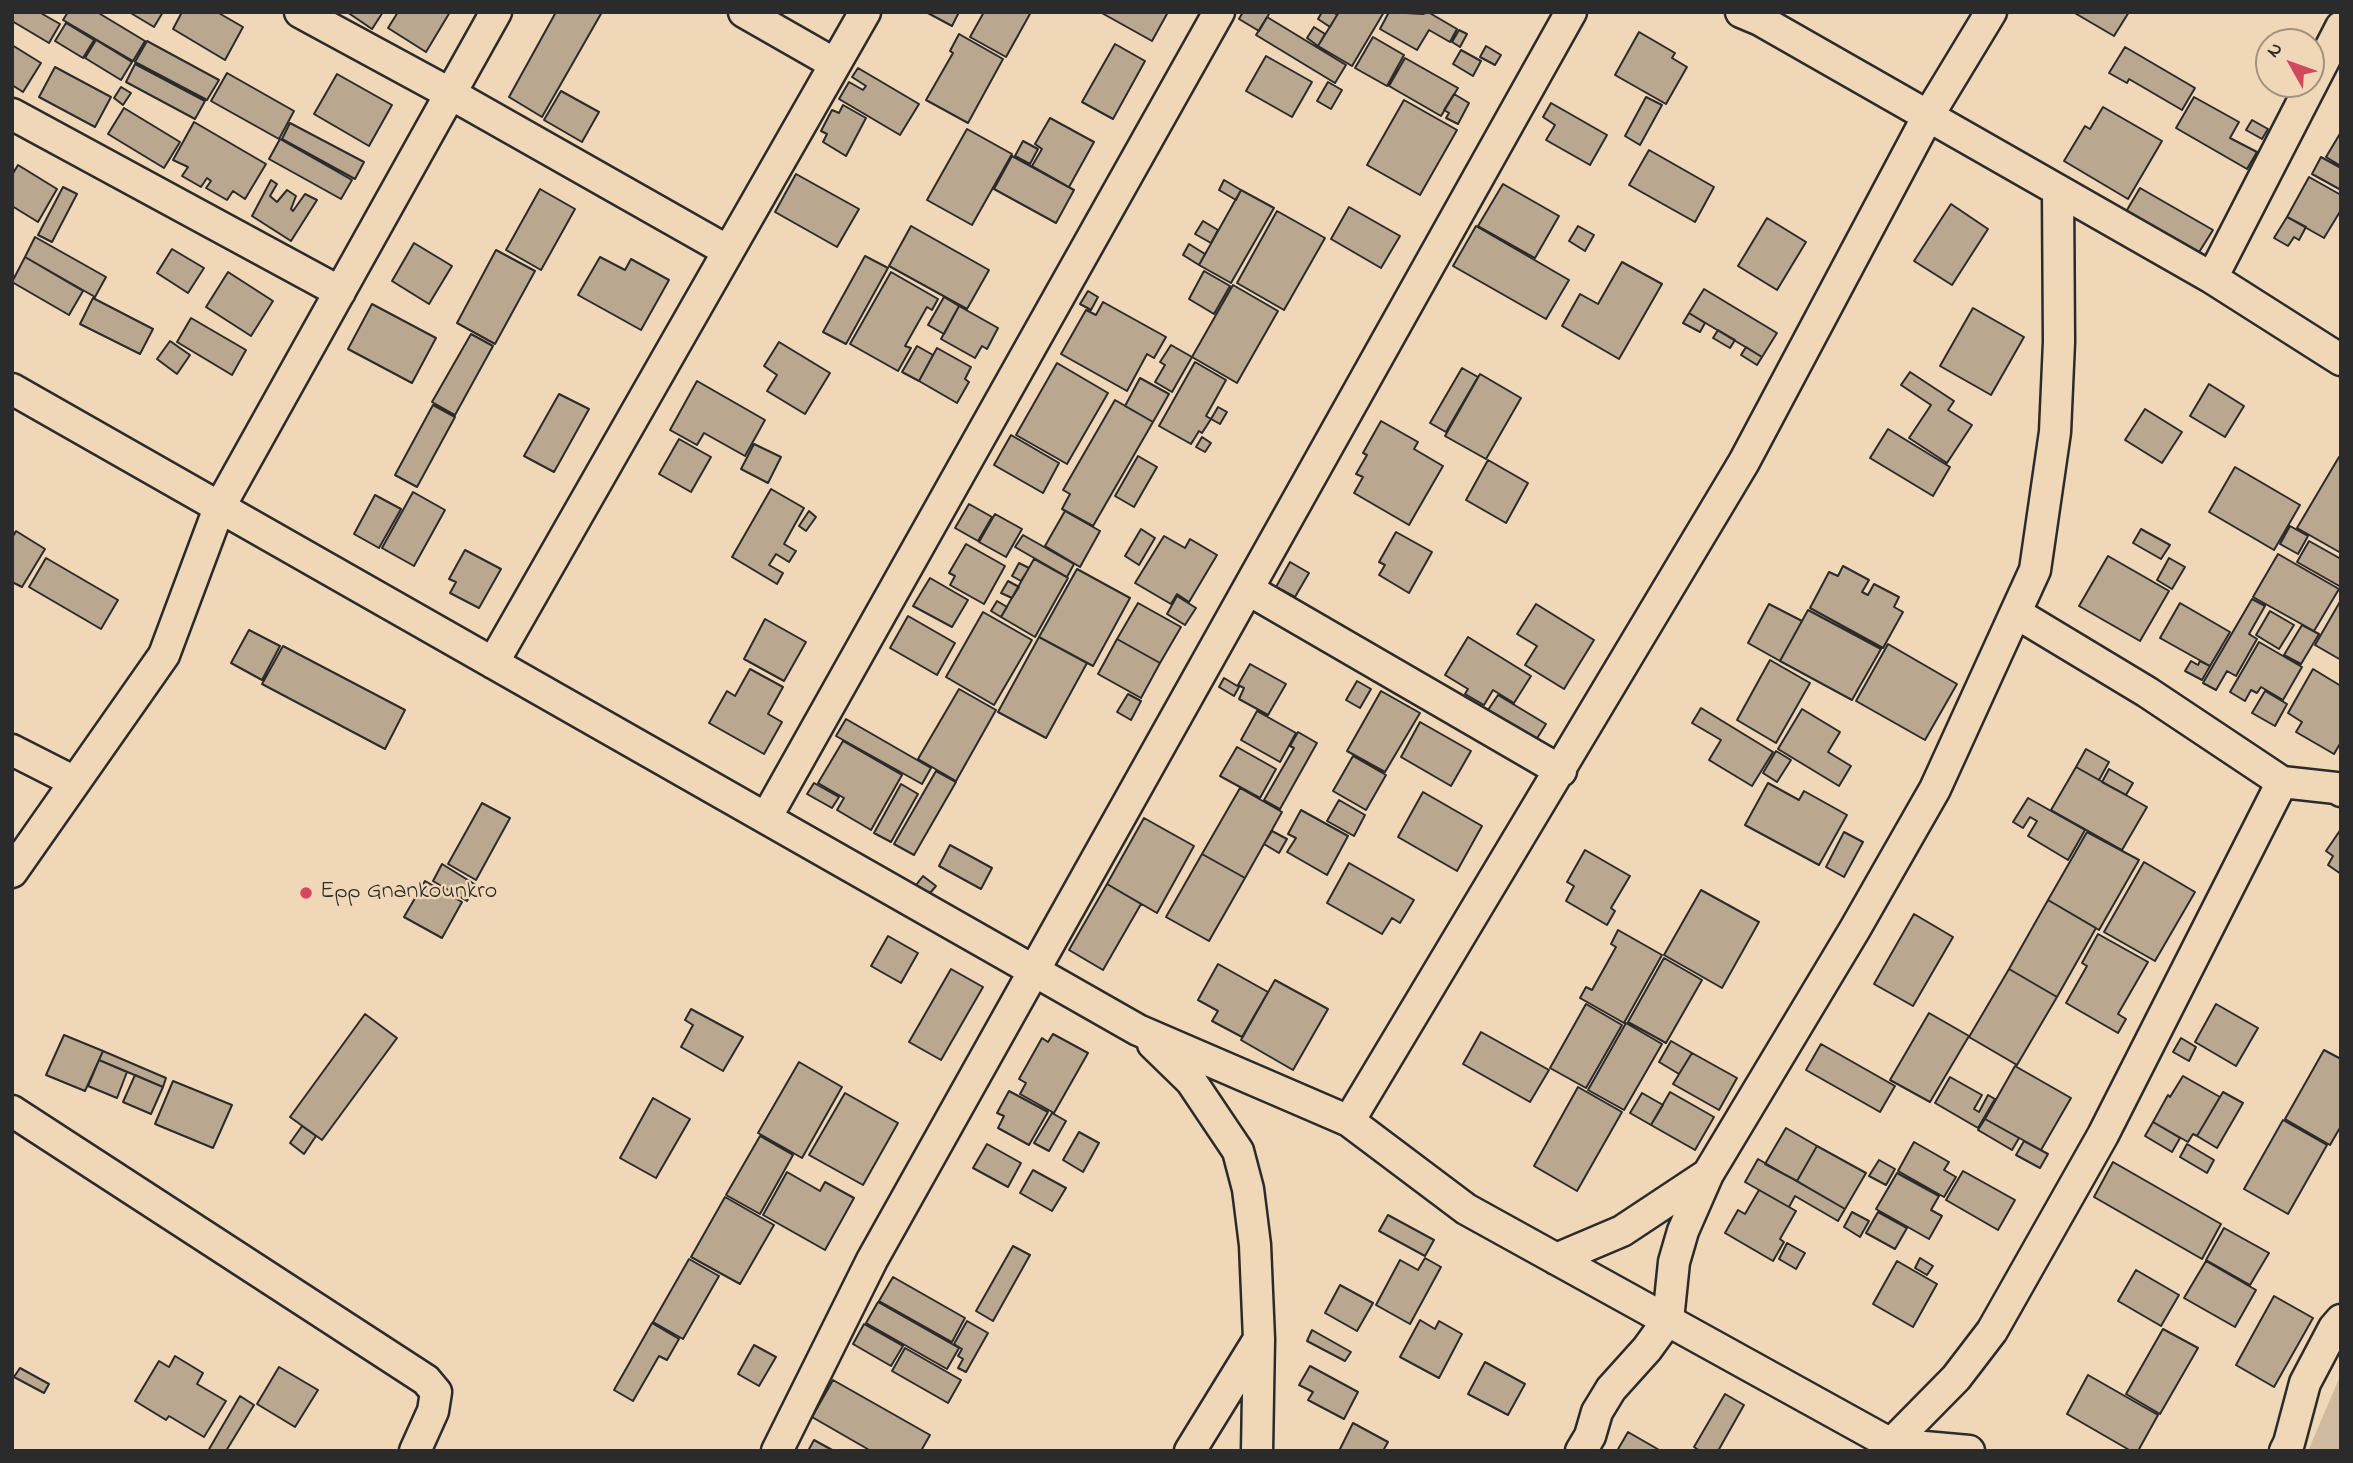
<!DOCTYPE html>
<style>
body{margin:0}
#map{position:relative;width:2353px;height:1463px;overflow:hidden;background:#f0d7b7;font-family:"Indie Flower",sans-serif}
canvas{display:block}
.frame{position:absolute;inset:0;border:14px solid #2b2b2b;pointer-events:none}
.north{position:absolute;left:2255px;top:28px;width:70px;height:70px;box-sizing:border-box;background:#f0d7b7;border:2px solid #a1927f;border-radius:50%;rotate:310deg;font-size:19px;font-weight:700;line-height:28px;text-align:center;color:#2b2b2b}
.north::after{content:'';display:block;margin:auto;width:24px;height:32px;background:#d1495b;clip-path:polygon(50% 0,100% 100%,50% 72%,0 100%)}
</style>
<div id="map">
<canvas width="2353" height="1463"></canvas>
<div class="frame"></div>
<div class="north">N</div>
</div>
<script>
const ctx = document.querySelector('canvas').getContext('2d');
ctx.lineJoin = 'round';
function fillPath(path, color) {
  ctx.fillStyle = color;
  ctx.fill(path, 'evenodd');
}
function stroke(path, color, width, dash) {
  ctx.strokeStyle = color;
  ctx.lineWidth = width;
  ctx.lineCap = dash ? 'butt' : 'round';
  ctx.setLineDash(dash || []);
  ctx.stroke(path);
}
function drawText(font, color, halo, rows, align = 'center') {
  ctx.font = font + ' "Indie Flower",sans-serif';
  ctx.lineWidth = 5;
  ctx.setLineDash([]);
  ctx.textBaseline = 'middle';
  ctx.strokeStyle = halo;
  ctx.fillStyle = color;
  for (const [text, x, y, turn = 0] of rows) {
    ctx.save();
    ctx.translate(x, y);
    ctx.rotate((+turn || 0) * Math.PI / 180);
    ctx.textAlign = isNaN(turn) ? turn : align;
    if (halo) ctx.strokeText(text, 0, 0);
    ctx.fillText(text, 0, 0);
    ctx.restore();
  }
}
fillPath(new Path2D(`
 M2341,1374V1451H2308Z`), '#d0bba0');
const building = new Path2D(`
 M12,12H39L60,24L49,43L12,21Z
 M68,12H97L145,41L133,61L63,20Z
 M129,12H163L154,27Z
 M182,12H217L243,27L225,60L173,29Z
 M347,12H383L372,29Z
 M398,12H450L426,52L388,28Z
 M556,12H602L542,117L509,97Z
 M926,12H959L952,26Z
 M984,12H1031L1006,57L970,37Z
 M1100,12H1168L1152,41Z
 M1243,12H1266L1269,14L1259,31L1239,19Z
 M1322,12H1334L1337,15L1330,27L1318,19Z
 M1339,12H1384L1352,66L1318,46Z
 M1389,12L1423,14L1428,12L1457,29L1450,42L1429,30L1417,50L1380,29Z
 M2073,12H2129L2114,36Z
 M1267,17L1346,65L1335,83L1256,35Z
 M66,23L94,40L83,58L55,41Z
 M1314,27L1325,34L1318,46L1307,38Z
 M1459,30L1467,34L1460,47L1452,42Z
 M1639,32L1675,53L1672,58L1687,67L1666,104L1615,75Z
 M959,34L1003,59L968,123L926,100L953,53L950,51Z
 M1373,37L1404,55L1387,86L1355,68Z
 M96,40L132,62L121,80L85,58Z
 M147,41L219,80L207,100L135,62Z
 M1115,44L1145,61L1113,119L1082,102Z
 M12,45L41,63L23,92L12,85Z
 M1486,46L1501,55L1495,65L1480,57Z
 M2125,47L2195,88L2182,110L2129,79L2127,83L2109,73Z
 M1461,50L1481,61L1473,76L1453,64Z
 M1266,56L1312,82L1292,117L1246,91Z
 M1405,58L1458,88L1441,116L1389,86Z
 M135,64L205,101L195,119L126,82Z
 M55,67L111,97L95,127L39,97Z
 M858,68L919,104L900,135L839,99L849,82L863,90L866,86L852,77Z
 M227,73L294,111L279,139L211,101Z
 M337,74L392,105L369,146L314,114Z
 M1328,82L1342,90L1331,109L1317,101Z
 M121,87L131,93L123,105L114,98Z
 M561,91L599,112L582,142L544,120Z
 M1454,94L1469,103L1458,124L1446,118L1449,113L1444,110Z
 M1646,97L1662,105L1640,145L1625,136Z
 M2194,97L2239,122L2230,138L2257,152L2247,169L2176,128Z
 M1404,100L1457,130L1420,195L1367,165Z
 M1551,103L1607,135L1590,165L1546,140L1555,125L1543,117Z
 M843,105L866,118L846,156L823,142L827,134L821,131L832,110L839,113Z
 M2103,107L2162,141L2128,199L2064,161L2085,126L2090,129Z
 M124,108L180,142L164,168L108,134Z
 M1050,118L1094,142L1069,187L1032,166L1042,149L1035,144Z
 M2252,120L2268,129L2262,139L2246,130Z
 M194,122L266,164L245,199L233,191L227,200L206,188L211,181L207,178L201,187L182,176L188,167L173,160Z
 M290,123L364,162L355,179L282,139Z
 M967,129L1012,154L972,225L927,200Z
 M2341,132V166L2326,157Z
 M280,139L352,180L341,199L269,159Z
 M1023,141L1038,149L1030,164L1015,156Z
 M1649,150L1714,187L1695,222L1629,185Z
 M1012,156L1074,190L1056,223L994,189Z
 M2321,157L2341,168V190L2312,174Z
 M18,165L57,189L38,222L12,206V175Z
 M796,174L859,209L837,247L775,212Z
 M2309,177L2341,195V210L2324,238L2287,217Z
 M271,180L277,184L270,196L277,202L287,190L296,196L291,209L293,211L305,194L317,200L291,241L252,216Z
 M1224,180L1241,190L1236,200L1219,190Z
 M1503,184L1559,216L1535,258L1478,226Z
 M63,187L77,194L52,242L38,235Z
 M2140,188L2213,230L2196,257L2124,215Z
 M540,189L575,209L541,270L506,250Z
 M1241,190L1274,208L1231,283L1199,265Z
 M1951,204L1988,229L1952,285L1914,261Z
 M1349,207L1400,236L1381,268L1331,239Z
 M1277,211L1325,238L1284,310L1237,283Z
 M2287,217L2306,227L2299,240L2294,237L2288,246L2274,238Z
 M1767,218L1806,242L1777,290L1738,266Z
 M1203,221L1218,230L1211,243L1195,234Z
 M911,226L989,270L967,309L889,266Z
 M1476,226L1569,280L1546,319L1453,266Z
 M1578,226L1594,235L1585,251L1569,241Z
 M35,237L106,277L95,297L25,257Z
 M414,243L452,266L429,304L392,281Z
 M1189,244L1205,254L1199,265L1183,255Z
 M172,249L204,268L188,293L157,273Z
 M496,250L535,271L495,344L457,323Z
 M865,256L888,268L846,344L823,332Z
 M25,257L83,291L69,315L12,282Z
 M600,257L625,270L631,259L669,280L641,330L578,295Z
 M1622,262L1662,284L1619,359L1562,326L1580,294L1598,304Z
 M1204,271L1230,286L1214,314L1189,299Z
 M228,272L273,301L251,336L206,307Z
 M891,272L938,299L932,310L927,307L905,346L911,348L898,371L850,344Z
 M1233,285L1278,311L1237,383L1192,357Z
 M1704,289L1777,333L1762,357L1689,313Z
 M1088,291L1098,297L1091,310L1080,304Z
 M944,297L959,306L944,334L928,325Z
 M93,298L153,329L140,354L80,324Z
 M1103,302L1166,337L1154,358L1147,354L1127,391L1061,354L1086,310L1096,315Z
 M372,304L436,338L412,383L348,349Z
 M959,306L998,328L987,349L982,346L975,358L941,339Z
 M1973,308L2024,337L1991,395L1940,366Z
 M1689,313L1705,323L1700,332L1683,323Z
 M191,318L246,350L232,375L177,342Z
 M1718,330L1735,340L1730,348L1713,338Z
 M471,334L493,346L455,415L432,402Z
 M170,341L190,355L177,374L157,359Z
 M779,342L830,373L805,414L767,391L777,375L764,366Z
 M1171,345L1192,357L1172,392L1155,382L1165,365L1160,362Z
 M917,346L933,355L919,381L902,372Z
 M1746,347L1762,357L1757,365L1741,355Z
 M937,348L971,367L965,379L969,382L957,403L919,381Z
 M1195,362L1226,380L1206,416L1211,419L1202,433L1199,431L1191,444L1159,426Z
 M1057,363L1108,393L1067,464L1016,435Z
 M1462,368L1478,377L1446,432L1430,423Z
 M1910,372L1954,401L1948,410L1972,425L1947,463L1909,438L1931,405L1901,385Z
 M1480,374L1521,398L1486,459L1445,436Z
 M1140,378L1169,394L1153,422L1125,406Z
 M697,381L765,420L745,456L704,433L697,445L670,430Z
 M2209,384L2244,406L2225,437L2190,416Z
 M559,394L589,409L554,472L524,456Z
 M1115,400L1153,422L1093,526L1062,509L1070,494L1063,490Z
 M433,405L455,417L417,487L395,475Z
 M1218,407L1227,412L1220,424L1211,419Z
 M2145,409L2182,432L2162,463L2125,440Z
 M1381,421L1418,442L1414,449L1443,466L1409,525L1354,493L1363,477L1356,474L1367,455L1363,453Z
 M1888,429L1950,467L1933,496L1870,458Z
 M1011,435L1059,463L1043,493L994,465Z
 M1202,437L1211,443L1205,452L1196,447Z
 M679,439L711,457L691,492L659,474Z
 M754,444L781,457L768,483L741,469Z
 M1138,456L1157,467L1134,507L1115,496Z
 M2339,457L2341,458V553L2297,528Z
 M1488,460L1528,483L1506,523L1466,500Z
 M2235,467L2300,505L2274,550L2209,512Z
 M771,489L804,508L784,544L796,551L789,562L776,554L769,565L783,573L777,584L732,557Z
 M413,492L445,510L414,566L382,548Z
 M375,495L401,509L379,548L354,534Z
 M969,504L992,517L978,541L955,528Z
 M809,511L816,517L806,531L799,526Z
 M1065,511L1100,531L1080,567L1045,546Z
 M995,514L1022,529L1006,557L979,542Z
 M2290,526L2308,536L2298,554L2280,544Z
 M1141,529L1155,538L1139,565L1125,556Z
 M2141,529L2170,545L2161,559L2133,543Z
 M16,531L45,549L22,587L12,582V538Z
 M1396,532L1432,552L1409,593L1379,575L1385,565L1379,562Z
 M1023,535L1074,564L1067,577L1015,547Z
 M1164,536L1185,548L1190,539L1217,555L1189,602L1177,594L1171,604L1135,583Z
 M2309,541L2341,559V587L2297,562Z
 M966,544L1005,566L984,604L950,585L955,576L949,573Z
 M465,550L501,569L479,608L450,593L456,582L449,579Z
 M2278,554L2339,589L2314,631L2253,597Z
 M2108,556L2169,591L2140,641L2079,606Z
 M46,558L118,600L101,629L29,587Z
 M2169,558L2185,567L2172,589L2157,580Z
 M1034,559L1068,578L1035,637L1001,617Z
 M1290,562L1309,573L1295,597L1276,587Z
 M1019,563L1029,568L1021,581L1012,576Z
 M1843,566L1869,580L1862,592L1868,595L1874,584L1899,597L1894,607L1903,612L1883,648L1810,608L1829,572L1838,576Z
 M1077,569L1130,598L1093,666L1039,637Z
 M930,578L968,600L952,627L913,606Z
 M1008,581L1019,587L1012,598L1001,593Z
 M1177,596L1196,608L1185,625L1167,614Z
 M2252,599L2265,606L2249,634L2257,639L2236,676L2227,671L2216,690L2203,683Z
 M2341,600V660L2315,645Z
 M997,601L1007,607L1001,617L991,611Z
 M1138,603L1181,627L1160,663L1117,639Z
 M2180,603L2230,632L2210,666L2160,638Z
 M1536,604L1594,640L1564,689L1525,665L1537,646L1517,634Z
 M1769,604L1802,621L1780,661L1748,643Z
 M1808,610L1881,649L1852,700L1780,661Z
 M2270,611L2294,625L2279,649L2256,635Z
 M983,612L1032,640L994,705L946,677Z
 M908,616L955,643L937,675L890,648Z
 M765,619L806,642L784,681L744,659Z
 M2302,625L2319,634L2301,664L2284,655Z
 M249,630L280,646L262,680L231,663Z
 M1039,637L1087,663L1046,738L998,712Z
 M1468,637L1531,676L1514,703L1493,690L1484,705L1465,694L1468,689L1445,675Z
 M1117,639L1160,663L1141,698L1098,674Z
 M2259,642L2302,667L2283,700L2261,687L2257,693L2251,690L2245,701L2230,692Z
 M1888,644L1957,684L1925,740L1856,701Z
 M283,646L405,710L385,749L262,684Z
 M1770,660L1810,683L1776,743L1737,720Z
 M2191,661L2198,665L2200,661L2210,666L2202,680L2185,671Z
 M1250,664L1286,684L1268,715L1239,699L1244,688L1238,685Z
 M750,669L783,687L768,714L782,722L764,754L709,723L727,691L735,696Z
 M2313,669L2341,686V742L2334,754L2296,732L2302,722L2288,713Z
 M1224,678L1239,687L1234,696L1219,687Z
 M1357,681L1371,689L1360,708L1346,700Z
 M959,689L996,710L956,781L918,759Z
 M1381,691L1420,713L1385,772L1347,751Z
 M2265,691L2287,704L2275,726L2252,713Z
 M1128,694L1141,701L1131,720L1117,712Z
 M1498,695L1546,724L1536,740L1488,710Z
 M1701,708L1773,752L1752,786L1709,760L1721,740L1692,723Z
 M1802,709L1840,732L1828,752L1851,766L1839,786L1778,749Z
 M1257,711L1296,733L1280,762L1241,740Z
 M846,719L931,768L922,784L836,736Z
 M1420,722L1471,751L1451,786L1401,757Z
 M1298,732L1317,743L1280,809L1264,800L1294,748L1290,746Z
 M843,741L902,775L871,830L837,810L844,798L818,783Z
 M1237,747L1276,769L1260,798L1220,776Z
 M2086,749L2109,762L2099,780L2076,767Z
 M1776,751L1791,760L1777,782L1763,773Z
 M1353,756L1386,775L1366,810L1333,791Z
 M2076,767L2147,807L2122,850L2051,810Z
 M2109,769L2133,783L2126,795L2102,782Z
 M936,771L956,782L914,855L894,844Z
 M814,783L839,797L832,808L807,794Z
 M1768,783L1799,800L1804,791L1847,815L1819,865L1745,825Z
 M901,784L918,794L891,842L874,833Z
 M1240,788L1282,812L1245,878L1202,854Z
 M1423,792L1482,826L1457,871L1398,837Z
 M2028,798L2085,830L2068,860L2028,836L2037,821L2030,817L2023,828L2013,822Z
 M1339,800L1365,815L1354,836L1327,821Z
 M482,803L510,818L476,880L448,864Z
 M1301,810L1348,836L1327,875L1287,852L1296,838L1288,834Z
 M1144,818L1194,846L1157,913L1107,884Z
 M2341,829V874L2328,865L2333,856L2326,851Z
 M1272,831L1287,839L1279,853L1264,844Z
 M1844,832L1863,842L1844,877L1826,867Z
 M2087,832L2139,860L2099,930L2048,900Z
 M950,845L992,868L981,889L939,866Z
 M1585,850L1630,876L1611,908L1615,911L1607,925L1566,901L1574,886L1567,882Z
 M1202,854L1245,878L1209,941L1166,917Z
 M2144,862L2195,892L2155,961L2104,932Z
 M1349,863L1414,900L1400,923L1392,918L1382,934L1327,903Z
 M442,864L476,885L467,901L433,881Z
 M923,876L936,886L925,899L913,889Z
 M425,881L462,902L442,938L404,917Z
 M1107,884L1141,904L1103,970L1069,950Z
 M1701,890L1759,922L1722,988L1664,955Z
 M2048,900L2096,928L2057,997L2009,969Z
 M1914,914L1953,937L1913,1006L1874,984Z
 M1618,930L1662,955L1624,1023L1580,998L1586,987L1592,990L1616,947L1611,944Z
 M2098,934L2148,962L2118,1014L2126,1019L2118,1033L2066,1003L2087,966L2082,963Z
 M888,936L918,953L901,983L871,966Z
 M1664,958L1702,980L1666,1043L1628,1022Z
 M1218,964L1268,992L1242,1037L1212,1021L1218,1011L1198,1000Z
 M951,969L983,987L941,1060L909,1042Z
 M2009,969L2057,997L2017,1065L1969,1037Z
 M1275,980L1328,1009L1293,1070L1241,1040Z
 M1586,1004L1622,1025L1586,1088L1550,1068Z
 M2216,1004L2258,1028L2236,1066L2195,1042Z
 M691,1009L743,1037L723,1071L681,1047L693,1025L685,1020Z
 M1929,1013L1969,1036L1930,1102L1890,1080Z
 M365,1014L397,1038L322,1140L290,1117Z
 M1626,1023L1662,1044L1624,1110L1588,1090Z
 M1481,1032L1549,1070L1530,1102L1463,1064Z
 M1053,1034L1088,1053L1054,1113L1020,1094L1026,1083L1019,1079L1042,1038L1048,1042Z
 M64,1035L103,1051L85,1091L46,1075Z
 M2181,1038L2196,1047L2189,1061L2173,1052Z
 M1671,1041L1692,1053L1679,1074L1659,1062Z
 M1821,1044L1895,1086L1880,1112L1806,1070Z
 M2324,1050L2341,1059V1126L2330,1145L2285,1119Z
 M103,1051L166,1078L163,1087L99,1060Z
 M1692,1053L1737,1078L1719,1110L1673,1084Z
 M99,1060L127,1072L117,1098L88,1086Z
 M799,1062L842,1087L802,1158L758,1133Z
 M2015,1066L2071,1098L2041,1150L1985,1119Z
 M135,1075L163,1087L151,1114L123,1102Z
 M2183,1076L2220,1097L2197,1136L2193,1134L2188,1142L2153,1122L2168,1095L2170,1097Z
 M1950,1077L1982,1095L1974,1109L1979,1112L1988,1095L1995,1099L1978,1128L1935,1103Z
 M173,1081L232,1105L213,1148L155,1124Z
 M1578,1087L1622,1112L1577,1191L1534,1166Z
 M1009,1091L1048,1112L1029,1145L998,1128L1004,1116L997,1113Z
 M1670,1092L1714,1117L1695,1150L1651,1125Z
 M2223,1092L2243,1103L2217,1148L2197,1136Z
 M845,1093L898,1123L863,1185L809,1155Z
 M1642,1093L1663,1105L1651,1125L1630,1113Z
 M653,1098L690,1119L656,1178L620,1158Z
 M1052,1113L1066,1121L1049,1151L1034,1143Z
 M1985,1119L2019,1138L2012,1150L1978,1130Z
 M2283,1120L2327,1145L2288,1214L2244,1189Z
 M2153,1122L2180,1138L2172,1152L2145,1136Z
 M302,1126L316,1136L304,1154L290,1143Z
 M1786,1128L1817,1146L1797,1181L1765,1164Z
 M1079,1132L1099,1143L1083,1172L1063,1160Z
 M760,1136L793,1155L760,1214L726,1195Z
 M2024,1141L2048,1154L2040,1168L2016,1155Z
 M1914,1142L1949,1162L1944,1170L1956,1177L1944,1197L1898,1171Z
 M987,1144L1021,1163L1008,1187L973,1168Z
 M2187,1144L2214,1160L2207,1173L2180,1157Z
 M1817,1146L1866,1173L1845,1209L1797,1181Z
 M1758,1159L1845,1209L1838,1221L1795,1196L1789,1207L1745,1182Z
 M1879,1160L1895,1169L1886,1185L1869,1176Z
 M2113,1162L2221,1224L2202,1259L2094,1197Z
 M1033,1170L1066,1188L1052,1211L1020,1193Z
 M1963,1171L2015,1200L1998,1230L1946,1200Z
 M787,1172L820,1191L825,1182L854,1198L825,1250L763,1215Z
 M1897,1173L1939,1196L1931,1210L1942,1216L1929,1239L1876,1209Z
 M1759,1190L1796,1211L1780,1239L1784,1242L1773,1261L1725,1233L1738,1210L1745,1214Z
 M725,1197L774,1225L740,1284L691,1257Z
 M1852,1212L1869,1221L1860,1237L1844,1227Z
 M1878,1212L1907,1228L1895,1249L1866,1233Z
 M1388,1215L1434,1240L1425,1256L1379,1231Z
 M2224,1228L2269,1253L2250,1285L2206,1260Z
 M1787,1243L1805,1253L1796,1269L1779,1259Z
 M1013,1246L1030,1255L993,1321L976,1311Z
 M1425,1258L1441,1267L1410,1324L1376,1305L1400,1260L1418,1270Z
 M1920,1258L1933,1266L1927,1275L1915,1268Z
 M689,1259L719,1276L683,1339L653,1322Z
 M1897,1261L1937,1284L1913,1327L1873,1304Z
 M2206,1261L2256,1290L2235,1327L2184,1298Z
 M2136,1270L2179,1295L2161,1326L2118,1301Z
 M893,1277L965,1318L952,1342L879,1301Z
 M1340,1285L1373,1303L1357,1331L1325,1313Z
 M2274,1296L2313,1318L2274,1387L2236,1365Z
 M878,1302L959,1348L947,1369L866,1323Z
 M1420,1320L1435,1329L1439,1321L1462,1334L1439,1378L1400,1357Z
 M967,1321L988,1333L966,1372L958,1368L963,1359L958,1356L962,1349L954,1344Z
 M652,1323L679,1339L667,1360L659,1356L633,1401L614,1390Z
 M864,1324L903,1346L891,1366L853,1344Z
 M2163,1329L2198,1348L2160,1414L2126,1394Z
 M1312,1330L1351,1352L1345,1361L1307,1341Z
 M754,1345L776,1357L759,1386L738,1374Z
 M905,1348L961,1380L948,1403L892,1371Z
 M175,1356L203,1373L197,1384L226,1401L204,1437L169,1416L166,1420L135,1401L159,1361L169,1367Z
 M1485,1362L1525,1384L1508,1415L1468,1394Z
 M1310,1366L1358,1392L1344,1419L1308,1400L1313,1392L1299,1385Z
 M279,1367L318,1390L295,1427L257,1404Z
 M20,1368L49,1384L44,1393L14,1377Z
 M2088,1375L2158,1415L2138,1451H2131L2067,1414Z
 M833,1380L930,1435L921,1451H871L812,1417Z
 M1725,1394L1744,1405L1718,1451H1700L1694,1447Z
 M240,1396L254,1405L226,1451H208Z
 M1353,1423L1388,1442L1383,1451H1339Z
 M1628,1432L1661,1451H1617Z
 M814,1440L834,1451H808Z`);
fillPath(building, '#baa790');
stroke(building, '#2b2b2b', 2);
const minor = new Path2D(`
 M300,12L451,94L728,251
 M744,12L835,64
 M1741,12L1760,20L2212,278L2341,360
 M12,114L340,292
 M2212,278L2341,27
 M12,389L1138,1030L1349,1121L1466,1209L1891,1444L1969,1451
 M1249,590L1561,771
 M2016,613L2147,692L2282,782L2336,788L2341,791
 M493,663L865,12
 M12,750L75,782
 M766,818L1219,12
 M12,872L164,655L219,508L496,12
 M1153,1044L1191,1081L1238,1151L1248,1189L1255,1245L1259,1339L1190,1451
 M12,1111L426,1380L436,1392L433,1411L415,1451
 M1349,1121L1744,462L1928,116L1991,12
 M1556,1259L1622,1231L1708,1174
 M1891,1444L1956,1378L1992,1331L2103,1135L2282,782
 M777,1451L872,1260L1571,12
 M1257,1451L1259,1339
 M1581,1451L1590,1436L1597,1412L1611,1389L1647,1349L1668,1320L1674,1262L1683,1231L1708,1174L1855,929L1935,789L2035,570L2055,432L2059,342L2058,191
 M2285,1451L2289,1443L2305,1383L2334,1328L2341,1320`);
stroke(minor, '#2b2b2b', 35);
stroke(minor, '#f0d7b7', 30);
for (const [x, y, r, color] of [
 [306,893,7,"#d1495b"]
]) {
  const dot = new Path2D();
  dot.arc(x, y, r, 0, 2 * Math.PI);
  ctx.fillStyle = color;
  ctx.fill(dot);
  stroke(dot, '#f0d7b7', 2.5);
}
drawText('24px', '#2b2b2b', '#f0d7b7', [
 ["Epp Gnankounkro",320,893]
], 'left');
</script>
